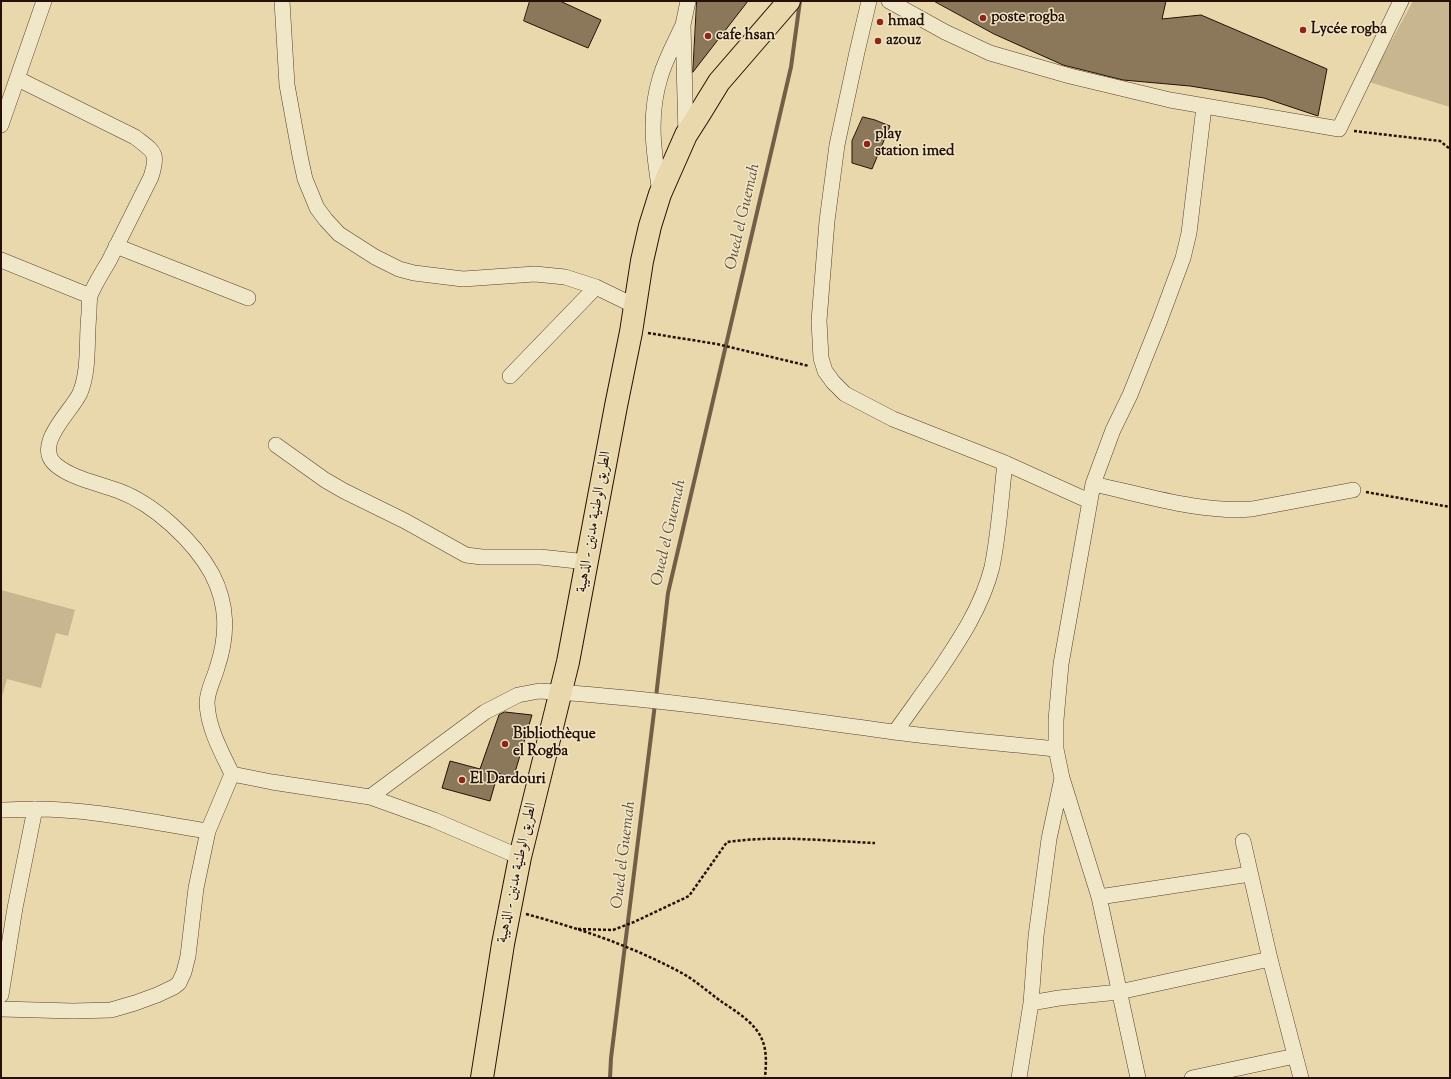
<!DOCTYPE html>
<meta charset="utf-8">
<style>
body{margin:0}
#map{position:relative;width:1451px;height:1079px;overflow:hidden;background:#e8d8ab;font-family:"Sorts Mill Goudy",serif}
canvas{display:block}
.frame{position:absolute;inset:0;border:2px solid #261005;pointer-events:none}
</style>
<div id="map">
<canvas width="1451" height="1079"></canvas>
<div class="frame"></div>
</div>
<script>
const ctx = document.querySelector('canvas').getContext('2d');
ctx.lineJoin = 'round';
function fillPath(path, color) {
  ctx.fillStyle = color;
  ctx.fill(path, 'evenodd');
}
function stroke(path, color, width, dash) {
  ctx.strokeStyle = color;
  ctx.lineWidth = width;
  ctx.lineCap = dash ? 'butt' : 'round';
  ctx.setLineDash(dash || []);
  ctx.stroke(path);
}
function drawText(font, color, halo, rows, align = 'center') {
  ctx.font = font + ' "Sorts Mill Goudy",Amiri,serif';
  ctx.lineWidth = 3;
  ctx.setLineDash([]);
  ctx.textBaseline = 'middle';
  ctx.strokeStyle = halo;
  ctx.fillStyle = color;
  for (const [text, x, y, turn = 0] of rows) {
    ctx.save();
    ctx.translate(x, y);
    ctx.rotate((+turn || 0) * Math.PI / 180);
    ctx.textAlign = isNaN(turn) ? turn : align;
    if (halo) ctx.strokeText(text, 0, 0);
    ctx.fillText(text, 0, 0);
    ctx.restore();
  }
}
fillPath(new Path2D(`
 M1413,1H1450V107L1369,82Z
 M1,590L75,610L68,636L56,633L41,688L7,679L1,700Z`), '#c7b68f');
stroke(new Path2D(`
 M656,697L668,593L791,67L800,1
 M610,1078L611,1058L655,704`), '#735f47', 4);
const building = new Path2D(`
 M530,1H560L601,20L588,48L524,21Z
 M697,1H748L693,72Z
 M934,1H1166L1162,19L1201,15L1327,69L1318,116L1264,98L1190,86L1123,80L1063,65L994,34Z
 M863,117L875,120L890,126L872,169L852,163V141Z
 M505,712L532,715L513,779L498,773L490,801L442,788L450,761L480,769L499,715Z`);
fillPath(building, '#8b785b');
stroke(building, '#261005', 1);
const street = new Path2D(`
 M282,1L287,85L300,156L305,179L317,208L326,220L339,234L375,257L399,269L414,273L463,279L535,274L565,277L596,287L635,306
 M869,1L857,52L837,145L827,221L819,321L821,358L825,371L833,382L845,394L893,419L1005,463L1089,501
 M889,1L945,32L990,53L1070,76L1170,100L1339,129L1401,1
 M18,79L135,137C154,152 159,152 151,177C137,205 123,233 109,261C103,271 94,285 90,296C89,302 89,309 89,314C86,339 90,369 80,393C72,411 32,445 56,465C73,479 98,483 119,491C154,504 194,541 212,574C228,605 228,635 217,668C214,679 207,691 207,703C208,728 221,751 232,774
 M1,125L44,1
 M686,135L683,25L688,1
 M660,193C654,154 648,117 660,78C665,60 675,42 683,25
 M116,246L248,298
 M1,260L90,296
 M510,376L596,287
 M276,445L325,480L344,491L405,521L466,555L482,557H540L587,562
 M1093,484C1145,495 1199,513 1252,509L1353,490
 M895,732C909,713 922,694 936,675C959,641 982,607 992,567C999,533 1001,498 1005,463
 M370,797L485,712L518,695L539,691C658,698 776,716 894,732C948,739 1002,743 1056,749
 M1,810C12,810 23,809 35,809C93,809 150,822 208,831
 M1243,841L1270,959L1301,1078
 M1099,897L1250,874
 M1,995L15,908L35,809
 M1031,1003L1059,998L1119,992L1270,959
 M1,1009L73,1011L111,1010L135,1003L157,995L174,987L179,983L184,972L188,956L196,888L208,831L232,774L272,782L370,797L434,820L520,857
 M1019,1078L1031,1003L1036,936L1049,839L1062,778
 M1138,1078L1099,897L1062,778L1056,749V720L1061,664L1093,484L1113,430L1130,395L1160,320L1183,258L1189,233L1204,107
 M1192,1078L1295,1056`);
const primary = new Path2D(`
 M482,1078L503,944L520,857L568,662L616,406L631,332L642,261L650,226L660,194L671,169L686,135L700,113L719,82L789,1`);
stroke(street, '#56422e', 16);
stroke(primary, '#261005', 24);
stroke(new Path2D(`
 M1354,131L1440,141L1450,149
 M648,333L717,344L809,366
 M1366,492L1450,507
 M526,914C581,929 629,945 680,972C695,980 708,992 722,1002C737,1012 757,1024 763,1042C767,1053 766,1066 765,1078
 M578,929L613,930L634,922L689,896L727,842C776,835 826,841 875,843`), '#261005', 2.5, [3, 2]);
stroke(street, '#f0e6c8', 15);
stroke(primary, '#e8d8ab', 22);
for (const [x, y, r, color] of [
 [983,18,4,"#8f2418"],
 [880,22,4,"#8f2418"],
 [1303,30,4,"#8f2418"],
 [708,36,4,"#8f2418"],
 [878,41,4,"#8f2418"],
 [867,144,4,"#8f2418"],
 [505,744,4,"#8f2418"],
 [462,780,4,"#8f2418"]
]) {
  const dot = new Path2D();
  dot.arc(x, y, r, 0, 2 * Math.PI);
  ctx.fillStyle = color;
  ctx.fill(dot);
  stroke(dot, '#f0e6c8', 1.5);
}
drawText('bold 15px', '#261005', '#f0e6c8', [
 ["poste rogba",991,18],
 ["hmad",888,22],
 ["Lycée rogba",1311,30],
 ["cafe hsan",716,36],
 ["azouz",886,41],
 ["play",875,135],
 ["station imed",875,152],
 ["Bibliothèque",513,735],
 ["el Rogba",513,752],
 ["El Dardouri",470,780]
], 'left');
drawText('15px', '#261005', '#f0e6c8', [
 ["الطريق الوطنية مدنين - الذهيبة",595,522,-80],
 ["الطريق الوطنية مدنين - الذهيبة",518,873,-78]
]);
drawText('italic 16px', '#604b36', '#f0e6c8', [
 ["Oued el Guemah",744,217,-77],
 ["Oued el Guemah",670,533,-77],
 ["Oued el Guemah",625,855,-83]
]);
</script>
